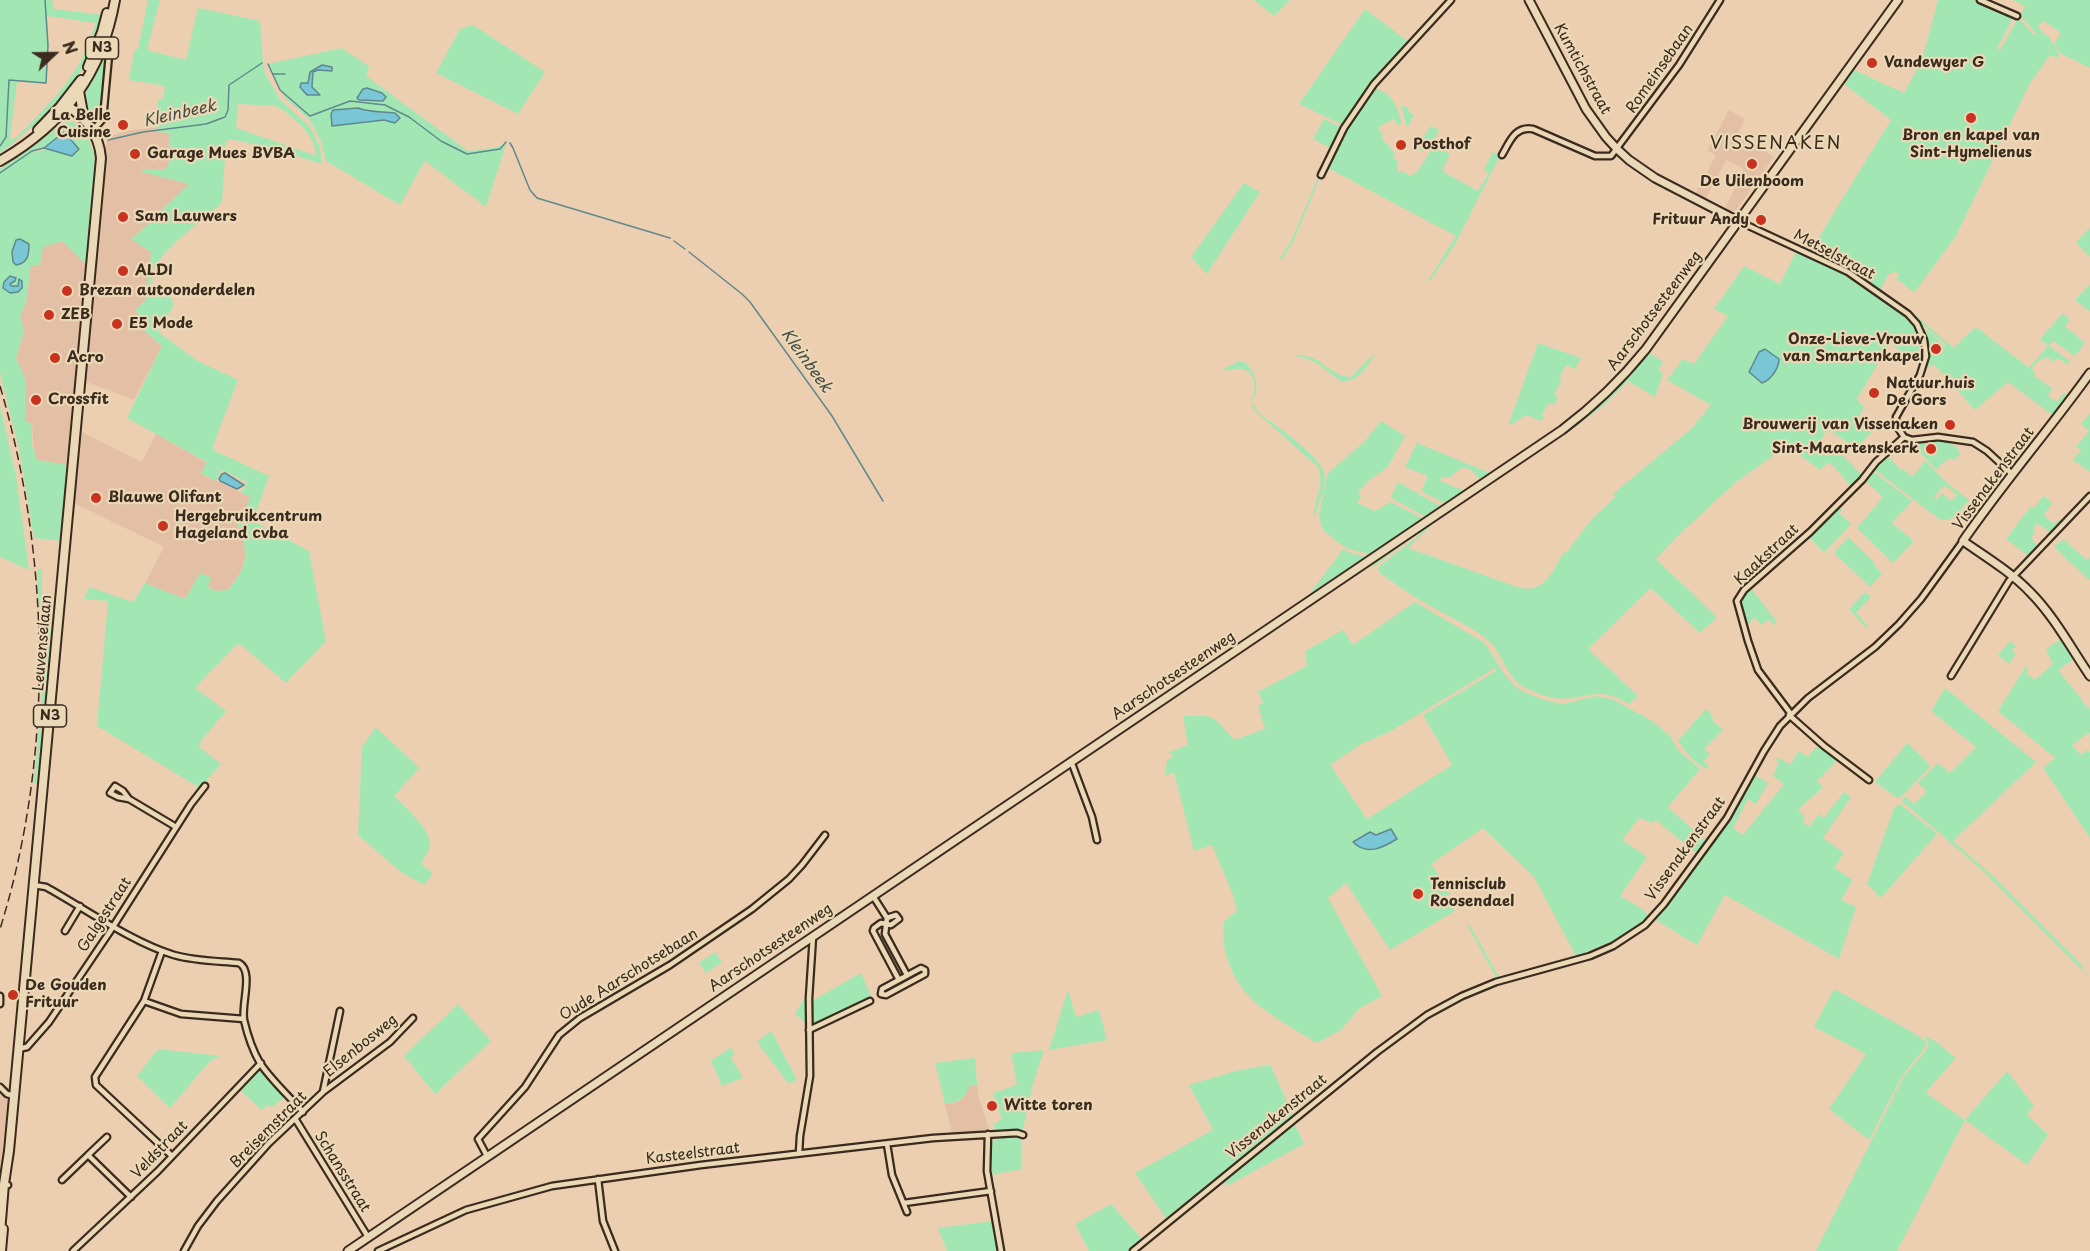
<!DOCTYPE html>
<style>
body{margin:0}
#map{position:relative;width:2090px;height:1251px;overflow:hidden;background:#eccfb1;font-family:"Playpen Sans",sans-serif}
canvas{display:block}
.north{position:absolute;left:24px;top:24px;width:60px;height:60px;-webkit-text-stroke:4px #ebd8b6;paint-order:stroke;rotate:68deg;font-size:16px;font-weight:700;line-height:24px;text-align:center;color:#3b2a1e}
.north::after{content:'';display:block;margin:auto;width:21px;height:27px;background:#3b2a1e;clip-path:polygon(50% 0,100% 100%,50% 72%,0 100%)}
</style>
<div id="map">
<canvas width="2090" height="1251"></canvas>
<div class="north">N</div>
</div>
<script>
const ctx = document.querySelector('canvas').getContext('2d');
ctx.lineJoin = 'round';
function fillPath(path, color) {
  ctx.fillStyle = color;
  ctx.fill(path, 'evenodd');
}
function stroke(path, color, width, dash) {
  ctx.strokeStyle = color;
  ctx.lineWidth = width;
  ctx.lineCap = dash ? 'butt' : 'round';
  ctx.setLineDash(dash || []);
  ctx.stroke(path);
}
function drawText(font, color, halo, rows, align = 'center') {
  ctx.font = font + ' "Playpen Sans",sans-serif';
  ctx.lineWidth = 4.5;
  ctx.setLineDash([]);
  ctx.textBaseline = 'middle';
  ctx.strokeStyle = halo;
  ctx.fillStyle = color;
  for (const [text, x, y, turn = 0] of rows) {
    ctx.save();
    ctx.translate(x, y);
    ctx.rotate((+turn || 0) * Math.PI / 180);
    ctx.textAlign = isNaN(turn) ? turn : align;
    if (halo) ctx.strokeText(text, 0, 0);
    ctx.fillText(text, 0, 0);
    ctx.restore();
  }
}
fillPath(new Path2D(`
 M1729,110L1745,119L1738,133L1774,157L1736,210L1729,212L1725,209L1744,169L1726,160L1705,200L1695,194L1716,155L1707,151Z
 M159,127V132H169L170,163L166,169H142L190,184L162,210L164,212L151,252L146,300L136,311L139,316L140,327L162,346L134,400L84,381L89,325L107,138L125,131Z
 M62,241L86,264L68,465L37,460L34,455L32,423H25V406L16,358L24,332L20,316L26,302L31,265L43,247Z
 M80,431L142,462L156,434L207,463L201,474L251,497L237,526L241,528L246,555L242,570L228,590L216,591L208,587L185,600L145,583L164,547L74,503Z
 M977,1085L979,1098L990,1132L952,1133L945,1104L955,1103L961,1100L965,1096L969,1086Z
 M0,1092L9,1100L10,1108L0,1182Z`), '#e3c0a5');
fillPath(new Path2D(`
 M0,0H52L54,9L104,15C99,28 95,41 90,54C71,96 35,126 0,153ZM47,16L96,23C92,33 89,44 84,54C69,86 41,112 17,137L12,139L10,138L17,82L46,83L48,45Z
 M148,0H160L147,50L186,60L198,8L260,21L263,64L266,75L280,100L310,127L320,147L322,164L270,148L230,139L226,142L222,203C205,218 157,253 152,274C151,278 151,284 151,288L169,291L174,306L157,331L196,360L238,380L213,446V450L269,476L253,521L309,551L326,641L286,683L240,644L236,645L195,688L226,711L201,741L199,747L221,764L200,788L97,726L108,601L84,599L89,587L133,602L145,583L185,599L200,573L211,577L208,587L216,591L228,590C249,563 247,561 241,528L237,526L251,497L241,493L247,482L222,470L216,481L201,473L207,462L127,418L162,346L140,327L139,316L135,310L146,300L151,252L131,239L163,212L162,210L189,184L142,172V169H166L171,159L169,133L158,132V99H163L165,86L129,80L134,51L138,49ZM238,104L275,106L283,110L303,127L313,142L317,156L236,128Z
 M1254,0H1290L1274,16Z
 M1938,0H1974L2012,16L2010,24L1997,48L2000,50L2018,18L2034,35L2036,33L2020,16L2025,6L2013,0H2090V68L2060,53L2054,44L2061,33L2044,21L2038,26L2045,36L2047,34L2059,54L2058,58L2050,55L2030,83L1956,236L1914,293L1899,280L1897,281L1896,280L1899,275L1895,271L1892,274L1889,273L1880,291L1856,274L1811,250L1891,120L1844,84L1854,70L1904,93L1922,60Z
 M1365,9L1410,43L1386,69L1345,123L1341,124L1299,104Z
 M473,25L545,72L518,114L436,73L460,29Z
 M113,42L106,57L100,119L96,124H92L85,115L84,95L110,44Z
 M341,48L369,66L366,76L468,151L493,148L506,144L486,207L425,161L400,205L326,161L322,144L314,127L308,118L285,98L268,64Z
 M1377,89C1395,96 1397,107 1402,124L1397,125L1394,119L1378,127L1383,136L1381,138L1395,153L1393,158L1397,160L1398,173L1402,171L1411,176L1417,172L1437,141L1447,146L1444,151L1450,154L1442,171L1478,191L1489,173L1484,170L1493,152L1500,156L1454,246L1430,281H1428L1456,236L1326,167L1345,130L1372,91Z
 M1401,105L1409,109V112L1414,115L1408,127L1406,125Z
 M1324,119L1342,128L1330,148L1313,139Z
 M66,120C84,123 92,144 95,160L86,264L62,241L43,247L40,265H31L26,302L20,316L24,332L16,358L26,381L25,422L32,423V445L37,460L68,465L61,541L34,538L19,448L0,373V169L37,144ZM64,132L72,156L47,149L35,153L33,150L47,146Z
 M1431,126L1439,130L1428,150L1423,152L1419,149V143Z
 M1322,168H1324L1294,240L1282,260L1280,259L1293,237Z
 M1244,183L1260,192L1207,274L1191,257Z
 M2090,227V257L2076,243Z
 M1797,250C1829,265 1858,282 1887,302C1897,309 1909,315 1916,326C1924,339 1925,352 1921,366L1890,343L1857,399L1864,408L1858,418L1872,432L1856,448L1827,429L1820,443L1836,454L1839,452L1863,476L1853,488L1829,462L1820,470L1787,446L1736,482L1680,534L1656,559L1717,617L1700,633L1651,588L1588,649L1638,696L1629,704C1595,683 1586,702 1554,698C1546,697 1536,693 1528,689C1508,680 1505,660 1492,644C1476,628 1453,619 1434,608C1415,598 1398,586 1380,573L1378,569L1381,565L1418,536L1420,532L1373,567L1369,564L1460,503L1434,523L1408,548L1517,587C1544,595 1552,572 1564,552L1566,553L1591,520L1615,497L1613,494L1691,429L1711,405L1667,380L1683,359L1694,364L1728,316L1714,309L1744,266L1780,284Z
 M2090,284V312L2075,300Z
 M1905,307L1935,332L1953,348L1976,327L2029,368L2048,346L2040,339L2063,313L2070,320L2065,326L2085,343L2075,356L2053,341L2049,346L2070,361L2068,364L2057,358L2053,362L2048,357L2040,360L2031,369L2035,372L2034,376L2052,388L2048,396L2057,402L2064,393L2069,398L2055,417L2008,382L1975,410L1934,364L1925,370L1928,352L1931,350V348H1928L1922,328L1932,334L1944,346L1946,345L1904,309Z
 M1538,343L1581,358L1575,369L1566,365L1559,378L1562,379L1554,395L1558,397L1554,405L1549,403L1542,415L1544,417L1541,421L1526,415L1511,425L1509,423Z
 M1647,351L1663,362L1658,370L1663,373L1655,397L1628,381L1603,406L1567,433L1564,431L1602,401Z
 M1374,354L1375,355C1364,370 1361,379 1342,382C1323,369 1317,359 1294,356C1322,352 1327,376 1351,377Z
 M1239,361L1246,363C1256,374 1261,390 1251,403C1260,380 1252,362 1225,371L1224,369Z
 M1254,405L1259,413C1274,425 1326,458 1325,478C1325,492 1317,505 1315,519C1312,501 1326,485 1318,467L1257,413L1251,406Z
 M0,406L16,476L29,570L0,557Z
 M2090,413V472L2073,460L2081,450L2076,447L2089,431L2081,424Z
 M1381,421L1405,436L1388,467L1368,481L1358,493L1361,497L1357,503L1375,511L1391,502L1423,519L1371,554L1348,549L1339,543L1323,530L1319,515L1328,473L1364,442Z
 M1936,440C1947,443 1956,442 1960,454L1954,460L1949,458L1936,470L1918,450L1917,444Z
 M1417,443L1490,473L1480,480L1471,470L1463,467L1450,477H1441L1440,481L1464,491L1444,503L1421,491L1428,476L1405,467Z
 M1887,455L1901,470L1903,469L1912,477L1925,461L1947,483L1969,500C1960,510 1954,524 1939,519L1875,470V466ZM1946,486L1957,495L1951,501L1942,493L1937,499L1934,497L1942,487Z
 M1871,470L1912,501L1892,523L1914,541L1893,563L1857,528L1883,497L1864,480Z
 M1398,482L1438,505L1440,507L1426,517L1393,499L1391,497Z
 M2044,496L2052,503L2044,515L2054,524L2062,518L2064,522L2054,535L2037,523L2033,530L2035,532L2032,536L2033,541L2040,548L2031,558L2006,539L2031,506L2034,508Z
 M1838,506L1842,510L1839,513L1851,524L1824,553L1808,536Z
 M1848,537L1876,564L1875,566L1882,574L1870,587L1834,553Z
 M2063,539L2087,560L2090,557V581L2054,547Z
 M1343,549L1351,553L1367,557L1314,593L1311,592Z
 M37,569H42V609H39Z
 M1750,587L1777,622L1774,625L1769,619L1761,625L1755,618L1750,620L1752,622L1745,626L1739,602Z
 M1865,592L1871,597L1856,613L1868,626L1866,628L1849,609Z
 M1415,602L1485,643L1505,675L1516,687L1525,692L1541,699L1562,704L1597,696L1614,700L1652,721L1670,736L1678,750L1700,769L1668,807L1707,842L1698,855L1656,820L1653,823L1639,818L1622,840L1647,857L1620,896L1641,908L1649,916L1619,939L1576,956L1534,877L1483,828L1431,864L1438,874L1436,877L1450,894L1446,897L1455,911L1390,950L1346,883L1328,898L1382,996L1360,1008L1341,1030L1317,1043C1297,1031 1259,1010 1244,991C1230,973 1220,945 1224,921L1237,911L1233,895L1212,845L1194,851L1174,772L1165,776L1167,760L1173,757L1170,752L1188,745L1183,716C1215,715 1213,715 1234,740L1265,729L1258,706L1263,703L1258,692L1307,666L1305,651L1343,630L1353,645ZM1495,668L1496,671L1423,715L1452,765L1367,819L1330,765L1315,775L1361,744L1391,731ZM1387,830L1377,850L1364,849L1358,845Z
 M42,621L52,622L38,784L34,783L43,682Z
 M2061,639L2074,659L2058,670L2090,710V732L2072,745L2081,755L2087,750L2090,753V838L2043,768L2055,758L1998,711L2026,666L2029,669L2026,673L2035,680L2053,664L2046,649Z
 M2010,641L2016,646L2012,651L2016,654L2009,664L1998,655Z
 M1945,688L2036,762L1953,841L1997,880L2080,963L2083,965L2081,967L2090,978L1982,870L1902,801L1905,796L1914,804L1927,792L1918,783L1938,763L1950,773L1976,747L1931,711Z
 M1706,709L1713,716L1711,719L1723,730L1704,749L1710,754L1704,761L1709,766L1706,769L1693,760L1678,741Z
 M376,727L419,768L394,796C404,806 433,831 430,846C428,852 424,858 421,864L433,873L424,885L401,872L358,835L362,747Z
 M1907,743L1928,763L1930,767L1900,798H1897L1875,782Z
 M1817,746L1822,750L1825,748L1838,759L1817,781L1823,787L1798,810L1805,817L1802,821L1809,827L1819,814L1824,818L1844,792L1851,797L1823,838L1844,853L1834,868L1853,880L1841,900L1856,907L1839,959L1725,895L1697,945L1654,919C1693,876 1726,826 1755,775L1768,783L1756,804L1748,799L1733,828L1743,835L1784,784L1773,776L1779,762L1776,760L1778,757L1790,765L1799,751L1808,757Z
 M1900,804L1937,834L1881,898L1867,884L1894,808Z
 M1466,923L1471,927L1500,979H1497Z
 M715,952L722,962L706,973L699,963Z
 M861,973L872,998L811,1027L810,1002Z
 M1834,989L1914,1033L1925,1041L1926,1045L1923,1050L1902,1076L1869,1140L1829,1109L1866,1054L1814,1027Z
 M1068,990L1076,1017L1099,1010L1107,1040L1049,1050Z
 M807,994L808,996V1025L795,1014Z
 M458,1004L491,1041L435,1094L404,1056Z
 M771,1031L774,1036L797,1080L788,1083L757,1042Z
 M1923,1035L1935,1041L1956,1058L1926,1092L1930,1096L1965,1120L2007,1071L2034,1106L2027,1115L2048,1135L2027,1165L1965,1120L1897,1251H1816L1904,1076L1928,1048V1041Z
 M731,1047L734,1054L731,1058L743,1078L722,1086L711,1061Z
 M158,1049L220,1056L210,1061L170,1108L137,1076Z
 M1044,1050L1032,1087L1023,1129L996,1132L993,1125L1002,1119L993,1093L1017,1085L1011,1053Z
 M975,1058L977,1085L969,1086C966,1099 957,1103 945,1104L935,1063Z
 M1262,1066H1271L1293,1115L1167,1220L1135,1173L1213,1130L1189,1085L1236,1071Z
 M257,1071L263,1072L285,1097L271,1108L268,1105L261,1110L239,1089Z
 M1295,1124L1304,1144L1227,1186L1224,1181Z
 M1018,1137L1021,1140V1169L991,1175L992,1142L997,1138Z
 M1111,1204L1143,1240L1130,1251H1089L1075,1224Z
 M993,1221L998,1251H947L938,1228Z`), '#a2e7b3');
const water = new Path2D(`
 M322,65L332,67V71L318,70L313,72L312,87L320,95H307L300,87L301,83H308L310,72Z
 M367,88L382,93L386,97L383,101L359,100L357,98L363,89Z
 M358,108C371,113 382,111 395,113L400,118L395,123L384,120L332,126L331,114L333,110Z
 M64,132L79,149L72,156L44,148Z
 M20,239L29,244C29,255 28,263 16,265L13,262L12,252L16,240Z
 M10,276L16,278L15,281L10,284L11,286H18L19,279L22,281V288L18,292L10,293L3,288L4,282Z
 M1765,349L1779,359C1779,368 1771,380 1762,383L1749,372L1759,352Z
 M225,473L244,485L237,489L220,481L219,479L222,474Z
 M1391,829L1397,839C1382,848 1367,856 1353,842L1370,832L1376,835Z`);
fillPath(water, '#79c6d7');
stroke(water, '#60888d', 1.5);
stroke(new Path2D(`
 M268,64L280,90L310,116L350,101L385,105L409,117L441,141L467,154L500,149L506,142
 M273,74H285
 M108,140L143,132L206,124L225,117L228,110L229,85L262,63
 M510,143L513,148L530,190L537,198L670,238
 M0,146L6,137L9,80L46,83L48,45L45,0
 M0,173L32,151L44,148
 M674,241L685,249
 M689,252L742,294L750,302L832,416L883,501`), '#60888d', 1.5);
const street = new Path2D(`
 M1980,0L2017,16
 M92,131L103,119L109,55
 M1502,155C1510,141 1515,126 1533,129L1595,156H1611L1679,65L1720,0
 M1321,175L1344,128L1374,84L1451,0
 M1738,221L1848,272L1908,314L1917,324L1924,340L1926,356L1920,375L1896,417V425L1904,437L1912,440L1938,437L1973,442L1987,451L2012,474
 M1951,676L2009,581L2090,496
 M1791,714L1758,670L1748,641L1737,601L1744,590L1810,532L1862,480L1876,462L1904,437
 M1789,715L1824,746L1869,780
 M1071,761L1092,817L1097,840
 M129,799L123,791L115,786L110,793L118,797L129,799L176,827
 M34,885L46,887C84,908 133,943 174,955C195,961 217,961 239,963C254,971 241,1004 244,1020C247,1033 253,1051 260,1063C271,1080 290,1097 303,1112
 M873,896L887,918L885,934L907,975
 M887,918L896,915L899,919L891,925L881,923L874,928L873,931L899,980
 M65,931L80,906
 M162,951L144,1001L95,1077L96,1085L172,1156
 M921,968L925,970V974L886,995L881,994L882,989Z
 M0,996V1004
 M144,1001L181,1014L244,1019
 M809,1030L870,1001
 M18,1049L27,1047L49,1022L109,933L191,804L205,786
 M0,1087L7,1094L14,1096
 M323,1092L390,1042L413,1018
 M296,1120L368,1237
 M988,1134L987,1171L1001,1251
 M107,1137L88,1155L131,1197
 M887,1144L892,1175L907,1212
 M799,1153L800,1136L810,1076L809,998L813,936
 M487,1156L478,1139L525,1087L559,1035L580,1018L670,965L752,909L789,879L802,865L825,835
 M598,1179L603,1221L615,1251
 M62,1180L88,1155
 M0,1186L8,1185
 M904,1203L991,1191
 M73,1251L158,1171L261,1063
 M184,1251L198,1226L217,1201L269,1143L323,1092L340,1011
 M378,1251L466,1210L552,1186L701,1165L933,1138L1017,1133L1023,1135
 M1133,1251L1377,1052L1427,1015L1462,996L1496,982L1590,956L1613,946L1645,925L1664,904L1727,818L1764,751L1780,726L1808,698L1875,647L1899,624L1921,599L1963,541`);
const secondary = new Path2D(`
 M1529,0L1586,109L1606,137L1617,149L1629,160L1655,178L1738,221
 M2090,373C2049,430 2003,483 1963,541C1986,557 2011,572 2030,592C2054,616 2071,648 2090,676
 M348,1251L1562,430C1594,406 1621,380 1646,349L1898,0`);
const primary = new Path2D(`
 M88,67L102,32L107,13
 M79,91L84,119
 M38,130L60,107L81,80
 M0,161C64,124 102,74 115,0
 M0,1233L4,1184L9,1151L101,158C99,132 84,117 64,103
 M1,1251L3,1229`);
stroke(street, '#3b2a1e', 9);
stroke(secondary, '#3b2a1e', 11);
stroke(primary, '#3b2a1e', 12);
stroke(street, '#ebd8b6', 4.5);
stroke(secondary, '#ebd8b6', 7);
stroke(primary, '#ebd8b6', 8);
stroke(new Path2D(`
 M0,386C51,560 54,756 0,929`), '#3b2a1e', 1.5, [9, 4.5]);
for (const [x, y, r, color] of [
 [1872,63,6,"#c8321e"],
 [1971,118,6,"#c8321e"],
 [123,125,6,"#c8321e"],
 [1401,145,6,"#c8321e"],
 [135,154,6,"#c8321e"],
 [1752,164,6,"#c8321e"],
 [123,217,6,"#c8321e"],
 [1761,220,6,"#c8321e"],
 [123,271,6,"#c8321e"],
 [67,291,6,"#c8321e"],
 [49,315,6,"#c8321e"],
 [117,324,6,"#c8321e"],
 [1936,349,6,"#c8321e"],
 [55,358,6,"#c8321e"],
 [1874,393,6,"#c8321e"],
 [36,400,6,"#c8321e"],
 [1950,425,6,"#c8321e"],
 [1931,449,6,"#c8321e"],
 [96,498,6,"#c8321e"],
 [163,526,6,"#c8321e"],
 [1418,894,6,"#c8321e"],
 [13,995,6,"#c8321e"],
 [992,1106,6,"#c8321e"]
]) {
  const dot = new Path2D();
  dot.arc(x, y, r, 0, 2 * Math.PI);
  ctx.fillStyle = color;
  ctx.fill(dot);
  stroke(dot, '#ebd8b6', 2);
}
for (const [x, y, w] of [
 [102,48,33],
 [50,716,33]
]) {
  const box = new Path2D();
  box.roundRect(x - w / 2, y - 11, w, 22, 4.5);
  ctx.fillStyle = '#ebd8b6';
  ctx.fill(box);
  stroke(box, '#3b2a1e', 1.5);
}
drawText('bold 14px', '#3b2a1e', null, [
 ["N3",102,48],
 ["N3",50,716]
]);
drawText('bold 15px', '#3b2a1e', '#ebd8b6', [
 ["Vandewyer G",1884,63],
 ["La Belle",111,116,"right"],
 ["Cuisine",111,133,"right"],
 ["Bron en kapel van",1971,136,"center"],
 ["Sint-Hymelienus",1971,153,"center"],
 ["Posthof",1413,145],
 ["Garage Mues BVBA",147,154],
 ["De Uilenboom",1752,182,"center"],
 ["Sam Lauwers",135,217],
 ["Frituur Andy",1749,220,"right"],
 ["ALDI",135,271],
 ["Brezan autoonderdelen",79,291],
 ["ZEB",61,315],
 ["E5 Mode",129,324],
 ["Onze-Lieve-Vrouw",1924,340,"right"],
 ["van Smartenkapel",1924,357,"right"],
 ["Acro",67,358],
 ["Natuur.huis",1886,384],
 ["De Gors",1886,401],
 ["Crossfit",48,400],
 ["Brouwerij van Vissenaken",1938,425,"right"],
 ["Sint-Maartenskerk",1919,449,"right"],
 ["Blauwe Olifant",108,498],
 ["Hergebruikcentrum",175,517],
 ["Hageland cvba",175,534],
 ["Tennisclub",1430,885],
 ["Roosendael",1430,902],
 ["De Gouden",25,986],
 ["Frituur",25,1003],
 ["Witte toren",1004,1106]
], 'left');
drawText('15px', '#3b2a1e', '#ebd8b6', [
 ["Kumtichstraat",1582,69,61],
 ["Romeinsebaan",1660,69,-55],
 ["Metselstraat",1834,255,28],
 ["Aarschotsesteenweg",1655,311,-53],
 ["Vissenakenstraat",1994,479,-53],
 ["Kaakstraat",1767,555,-43],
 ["Leuvenselaan",43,643,-85],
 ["Aarschotsesteenweg",1174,676,-34],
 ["Vissenakenstraat",1686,849,-54],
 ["Galgestraat",105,915,-57],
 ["Aarschotsesteenweg",771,948,-34],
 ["Oude Aarschotsebaan",629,975,-32],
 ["Elsenbosweg",361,1046,-39],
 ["Vissenakenstraat",1277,1117,-39],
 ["Breisemstraat",269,1130,-45],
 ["Veldstraat",160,1150,-46],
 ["Kasteelstraat",693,1154,-7],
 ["Schansstraat",342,1172,58]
]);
drawText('italic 16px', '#474943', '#ebd8b6', [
 ["Kleinbeek",180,114,-13],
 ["Kleinbeek",806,361,54]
]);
ctx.letterSpacing = '1.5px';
drawText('18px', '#3b2a1e', '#ebd8b6', [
 ["VISSENAKEN",1776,144]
]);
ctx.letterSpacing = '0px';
</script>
